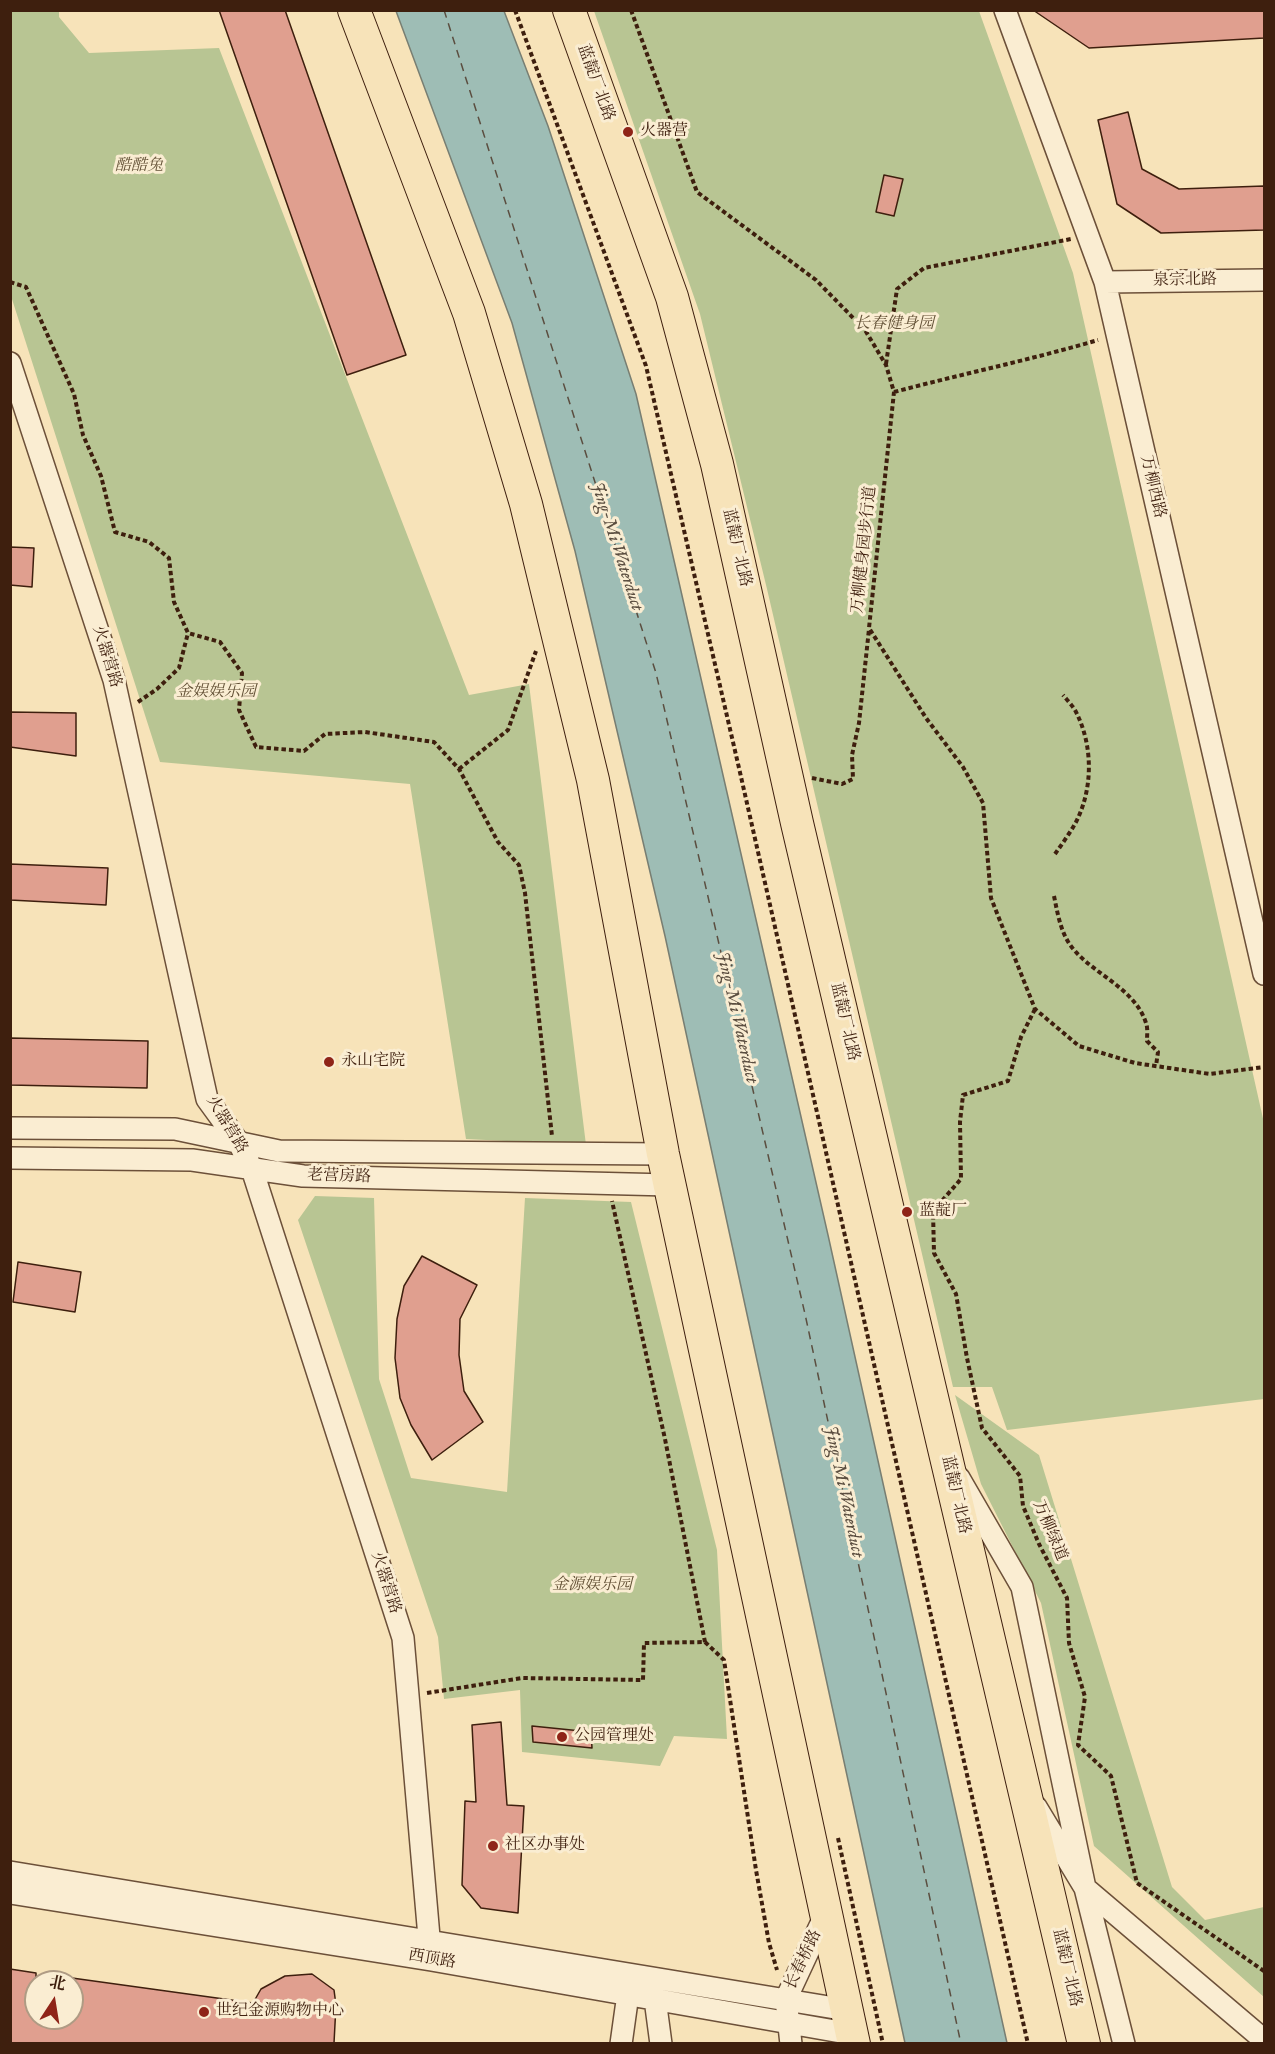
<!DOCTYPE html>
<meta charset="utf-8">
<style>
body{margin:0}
#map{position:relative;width:1275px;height:2054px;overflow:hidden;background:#f7e3b9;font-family:"IM FELL English","Noto Serif SC",serif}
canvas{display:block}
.frame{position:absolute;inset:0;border:12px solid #3e1f0e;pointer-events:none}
.north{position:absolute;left:24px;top:1970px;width:60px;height:60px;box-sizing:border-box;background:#faedd2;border:2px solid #af9b84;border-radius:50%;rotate:12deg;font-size:16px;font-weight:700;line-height:24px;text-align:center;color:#3e1f0e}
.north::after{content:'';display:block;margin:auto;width:21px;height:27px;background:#8f2418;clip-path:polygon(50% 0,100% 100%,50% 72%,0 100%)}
</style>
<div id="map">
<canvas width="1275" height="2054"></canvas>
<div class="frame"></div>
<div class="north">北</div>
</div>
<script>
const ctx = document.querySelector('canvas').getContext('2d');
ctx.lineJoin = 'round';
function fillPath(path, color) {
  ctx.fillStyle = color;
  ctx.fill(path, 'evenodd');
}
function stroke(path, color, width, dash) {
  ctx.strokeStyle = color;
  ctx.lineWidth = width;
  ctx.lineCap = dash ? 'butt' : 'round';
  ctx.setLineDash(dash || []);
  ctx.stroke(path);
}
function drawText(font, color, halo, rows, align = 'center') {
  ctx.font = font + ' "IM FELL English","Noto Serif SC",serif';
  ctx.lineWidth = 6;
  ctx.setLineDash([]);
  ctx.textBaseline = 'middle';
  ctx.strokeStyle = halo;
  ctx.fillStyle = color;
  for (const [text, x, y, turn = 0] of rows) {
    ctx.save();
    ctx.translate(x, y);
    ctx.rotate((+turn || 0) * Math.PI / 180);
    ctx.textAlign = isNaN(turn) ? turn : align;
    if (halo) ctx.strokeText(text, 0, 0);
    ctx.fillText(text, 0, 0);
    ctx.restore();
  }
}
fillPath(new Path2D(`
 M10,11H59V17L89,53L219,48L469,695L529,684L586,1145L466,1139L410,784L160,762L11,296Z
 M594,11H979L1073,273L1264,1123V1399L1007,1430L992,1387H953L767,589L700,314Z
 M315,1196L374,1198L379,1379L411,1478L507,1492L525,1198L631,1202L717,1550L727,1739L674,1736L660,1766L522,1752L520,1690L444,1699L438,1637L298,1220Z
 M955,1395L1039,1455L1172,1887L1205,1920L1264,1907V1997L1094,1846L1041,1603L981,1484Z`), '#b8c593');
const water = new Path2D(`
 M396,11H504L548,126L636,394L828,1235L1007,2043H905L665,936L575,551L512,323Z`);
fillPath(water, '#9ebdb5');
stroke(water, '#787e72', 1.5);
stroke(new Path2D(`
 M444,10L656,673L805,1314L961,2044`), '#5b4e40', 1.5, [8, 6]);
const building = new Path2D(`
 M219,10H285L406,355L347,375Z
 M1033,10H1264V38L1089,48Z
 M1128,112L1142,169L1179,189L1264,186V230L1161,233L1117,204L1098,120Z
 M884,175L903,179L894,216L876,212Z
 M10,547L34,548L32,587L10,585Z
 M10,712L76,713V756L10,747Z
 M10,864L108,868L106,905L10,900Z
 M10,1038L148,1041L147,1088L10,1085Z
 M422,1256L477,1285L460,1319L459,1355L464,1391L483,1422L432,1460L411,1425L400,1398L395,1358L397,1319L404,1286Z
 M18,1262L81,1272L75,1312L13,1302Z
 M501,1722L507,1805L524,1806L518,1913L481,1908L462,1885L465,1801L476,1802L472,1725Z
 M532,1726L591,1732L592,1748L533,1742Z
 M10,1969L36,1973V2018H72V1978L253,2003L261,1989L285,1976L312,1974L334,1990L336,2005L334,2043H10Z`);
fillPath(building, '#e09f8f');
stroke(building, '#3e1f0e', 1.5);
const minor = new Path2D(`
 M1005,10L1105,282L1264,974
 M1105,282L1264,280
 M10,363L114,680L207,1099L239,1143L252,1169L403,1638L431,1960
 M10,1128L175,1129L279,1151L663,1154
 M10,1158L192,1160L303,1176L669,1185
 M959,1478L1022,1587L1085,1888L1124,2044
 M1036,1807L1085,1888L1264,2040
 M10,1872L847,2010
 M10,1893L431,1960L852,2034
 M655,1999L661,2044
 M621,2044L628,1994
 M791,2044L786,1999L826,1913`);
const highway = new Path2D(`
 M354,10L469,313L526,504L593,780L663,1154L854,2044
 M569,10L672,297L717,464L797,823L1084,2044`);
stroke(minor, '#6c5039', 24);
stroke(highway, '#3e1f0e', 34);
stroke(new Path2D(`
 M515,10L646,366L739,768L1028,2044
 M631,10L697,192L816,280L865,330L886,365L894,392L869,628L926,718L963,767L983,803L991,898L1035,1009L1079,1046L1135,1063L1210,1074L1264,1067
 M10,282L26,287L74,394L83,435L101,476L115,532L149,542L169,558L174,602L188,633L220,642L242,673L239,710L256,747L304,751L325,734L365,732L434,742L459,769L498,842L519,865L525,893L552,1136
 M886,364L897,289L924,268L1071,239
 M894,392C962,374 1030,360 1098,340
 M138,702L157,689L179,668L188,633
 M459,769L508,730L536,651
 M812,778L842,784L853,779L852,755L859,723L869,629
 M1055,854C1062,844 1070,833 1076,822C1093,789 1093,747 1077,714C1074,707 1068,701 1063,695
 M1054,896C1058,915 1061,936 1075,951C1097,976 1135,989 1146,1023C1148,1028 1147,1035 1147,1041L1158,1052L1156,1066
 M1035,1009L1021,1037L1008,1081L963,1095L960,1122L961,1179L933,1211L934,1253L956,1294L967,1358L982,1428L1020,1476L1023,1506L1039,1544L1067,1598L1069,1643L1085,1697L1078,1745L1111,1776L1137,1883L1264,1971
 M705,1642L724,1660L756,1870L769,1943L777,1970
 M427,1693L522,1678L643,1680L644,1643L705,1642L665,1439L612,1201
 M838,1838L883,2044`), '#3e1f0e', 4, [4.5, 3]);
stroke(minor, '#faedd2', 21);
stroke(highway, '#f7e3b9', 32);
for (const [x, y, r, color] of [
 [628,132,6,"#8f2418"],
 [329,1062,6,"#8f2418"],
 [907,1212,6,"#8f2418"],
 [562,1737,6,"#8f2418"],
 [493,1846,6,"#8f2418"],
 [204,2012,6,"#8f2418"]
]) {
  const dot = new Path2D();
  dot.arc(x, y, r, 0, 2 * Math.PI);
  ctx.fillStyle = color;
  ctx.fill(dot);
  stroke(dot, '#faedd2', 2);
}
drawText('16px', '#3e1f0e', '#faedd2', [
 ["蓝靛厂北路",595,83,70],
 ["泉宗北路",1185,281,-1],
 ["万柳西路",1152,487,77],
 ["蓝靛厂北路",736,548,77],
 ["万柳健身园步行道",865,550,-84],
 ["火器营路",106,657,73],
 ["蓝靛厂北路",844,1022,77],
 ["火器营路",226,1125,59],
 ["老营房路",339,1177,2],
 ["蓝靛厂北路",955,1495,77],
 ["万柳绿道",1049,1531,67],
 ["火器营路",385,1583,72],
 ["西顶路",432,1960,10],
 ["长春桥路",804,1960,-65],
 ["蓝靛厂北路",1066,1968,77]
]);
drawText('16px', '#3e1f0e', '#faedd2', [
 ["火器营",640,132],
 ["永山宅院",341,1062],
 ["蓝靛厂",919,1212],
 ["公园管理处",574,1737],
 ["社区办事处",505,1846],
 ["世纪金源购物中心",216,2012]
], 'left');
drawText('italic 16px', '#635136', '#faedd2', [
 ["酷酷兔",139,167],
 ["长春健身园",894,325],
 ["金娱娱乐园",216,693],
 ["金源娱乐园",592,1586]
]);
drawText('italic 18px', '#5b4e40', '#faedd2', [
 ["Jing-Mi Waterduct",616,547,72],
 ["Jing-Mi Waterduct",736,1018,77],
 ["Jing-Mi Waterduct",843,1492,78]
]);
</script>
